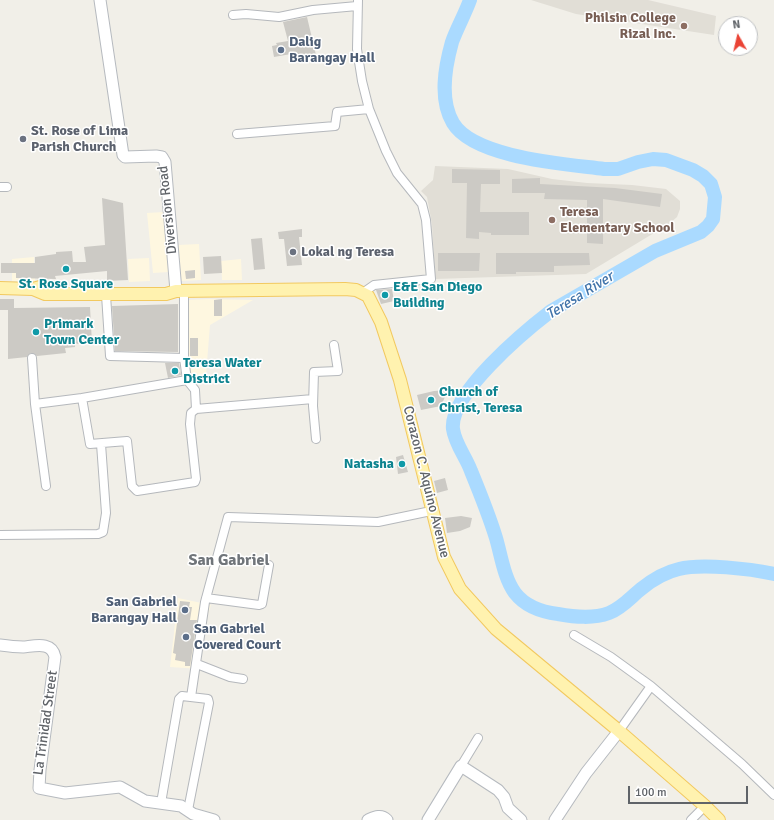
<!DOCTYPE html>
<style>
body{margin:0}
#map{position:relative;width:774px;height:820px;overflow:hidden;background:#f1efe8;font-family:Signika,sans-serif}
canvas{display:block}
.north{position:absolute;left:718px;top:16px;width:40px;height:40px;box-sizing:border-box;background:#fff;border:1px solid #bfc1c3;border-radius:50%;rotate:352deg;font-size:11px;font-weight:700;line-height:16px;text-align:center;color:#5f6368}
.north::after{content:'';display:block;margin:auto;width:14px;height:18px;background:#ea4335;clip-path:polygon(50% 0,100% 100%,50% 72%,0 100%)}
.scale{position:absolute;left:628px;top:786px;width:120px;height:18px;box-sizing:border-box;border:2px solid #5f6368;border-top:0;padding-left:5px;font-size:12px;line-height:14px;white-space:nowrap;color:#5f6368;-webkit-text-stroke:3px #fff;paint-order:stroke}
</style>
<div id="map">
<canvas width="774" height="820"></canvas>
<div class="north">N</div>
<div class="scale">100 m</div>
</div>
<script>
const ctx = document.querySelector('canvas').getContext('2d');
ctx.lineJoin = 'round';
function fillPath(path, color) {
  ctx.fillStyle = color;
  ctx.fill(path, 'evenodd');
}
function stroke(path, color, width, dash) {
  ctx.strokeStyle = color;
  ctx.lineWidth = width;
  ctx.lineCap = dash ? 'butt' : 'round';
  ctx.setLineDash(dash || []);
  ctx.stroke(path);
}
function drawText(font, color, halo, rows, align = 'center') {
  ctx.font = font + ' Signika,sans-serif';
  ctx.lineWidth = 3;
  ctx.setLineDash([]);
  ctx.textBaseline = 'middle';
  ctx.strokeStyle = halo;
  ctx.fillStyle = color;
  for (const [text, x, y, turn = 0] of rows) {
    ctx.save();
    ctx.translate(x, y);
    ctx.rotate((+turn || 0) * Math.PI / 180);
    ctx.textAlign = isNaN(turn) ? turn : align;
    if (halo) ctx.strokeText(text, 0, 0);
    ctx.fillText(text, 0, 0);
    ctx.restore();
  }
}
fillPath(new Path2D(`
 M164,212L169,272L153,273L147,213Z
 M199,244L201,280L180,281L178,245Z
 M34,257L35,281H12V259Z
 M149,258L150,281L129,282L128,259Z
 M241,259L242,280H222L221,261Z
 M209,299L253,300L210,325L206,375L190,376L187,300Z
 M178,598L211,605L204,627L200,669L170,667Z`), '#fef7e0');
fillPath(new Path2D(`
 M531,0H648L716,16L714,35L576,14Z
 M435,166L508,169L552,179L587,183L632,185L666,189L680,201V209L677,217L669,224L586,274L435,279L432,224L427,197L421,191L433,180Z`), '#e1ded6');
stroke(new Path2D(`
 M470,0C465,14 457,28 452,42C445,67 439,99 453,123C474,158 566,164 604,169H618L638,162L653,159L666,160L693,170L703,176L711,184L715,197L713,219L708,226L701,232L655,251L551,311C525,331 449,394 453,429C455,444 466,457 471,471C480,493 489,515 496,538C501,555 504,578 515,593C525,606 542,612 558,614C575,617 593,619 609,613C622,608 631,597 641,589C652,580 666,572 679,569C702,563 751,569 774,574`), '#aadaff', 14);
fillPath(new Path2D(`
 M307,17L316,55L292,61L291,54L274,57L272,46L277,45L276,43L288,41L283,22Z
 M452,169L500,170V184H481L480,212H529V235H491V233L479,232V239L466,238L467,183H452Z
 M540,178V184L615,188L662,194L660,207L603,199V244L587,243V200L544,199L545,193H512V179Z
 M102,198L123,203L128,280L107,281V271L55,276L56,279L16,278V273H1V263H35V257L56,254V252L72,251L73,262H86L84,247L105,245Z
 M302,229V237H299L302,265L287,266L284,239H279L278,232Z
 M262,238L265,269L254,270L251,239Z
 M438,253H480L479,271H438Z
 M496,253H589L590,265L554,266V272H516V274H496Z
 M221,256L222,273L204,274L203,257Z
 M195,270V278L186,279L185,271Z
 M392,289L394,301L381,304L376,290Z
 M0,299H14V308L90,307L92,343L75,344V347L65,348L66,353L37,356L31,353L27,357L8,359V310H0Z
 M222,299V316H214V300Z
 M178,304V352L115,351L112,306Z
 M190,338H198V356H190Z
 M165,363H179L181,375L168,378Z
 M448,390L441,406L421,410L417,395L434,391Z
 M403,455L408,472L398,474L396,457Z
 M445,478L448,490L437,493L434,481Z
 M461,516L472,518L470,527L460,531L447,533L445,518Z
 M180,601L190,602L189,607H192L190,620H197L190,666H185V662L175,660L176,654L173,653Z`), '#cccac5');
const street = new Path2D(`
 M358,0L357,49L362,81L369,109L386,151L397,173L422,204L426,220L431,279L374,285L364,292
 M233,15L246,14L279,17L313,10L357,6
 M237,134L335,126L337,112L369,109
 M0,187H7
 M184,291V358L187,380L195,390L196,409
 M106,295L110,356L184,358
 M32,358L35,404L46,486
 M82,398L90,444L127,441L132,486L137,491L195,482L196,479L190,424L191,413L196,409L313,399
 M35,404L82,398L187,380
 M316,439L313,406L314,372L338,371L334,345
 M0,535L98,534L103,532L106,513L101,444
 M206,598L259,605L262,604L269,565
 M574,635L611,657L651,686L742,764L774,795
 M197,664L230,677L243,679
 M191,697L205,602L228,517L378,522L431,511
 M619,731L651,686
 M461,766L478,738
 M161,803L179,699L182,696L208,699L209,703L188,810
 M691,820L705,806`);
const secondary = new Path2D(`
 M100,0L123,155L125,157L156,156L162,157L165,162L176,291
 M0,645C7,646 15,647 23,647C35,646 52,641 55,657L40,770L39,788L65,793L120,787L145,801L181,806L193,814L214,820
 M368,820C375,817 381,814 387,820
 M428,820L461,766L498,790L504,797L508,808L521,820
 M555,820L586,773L619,731`);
const primary = new Path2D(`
 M0,288L33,289L40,287
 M33,289L45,294H166L176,291L345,289L356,290L368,296L381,322L400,380L444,557L460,589L496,629L619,731L705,806L719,820`);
stroke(street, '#b5b8bc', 10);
stroke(secondary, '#b6babf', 13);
stroke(primary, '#f2c960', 14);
stroke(street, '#fff', 8);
stroke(secondary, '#fff', 11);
stroke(primary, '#fff2af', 12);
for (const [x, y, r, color] of [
 [684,26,4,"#8d6e63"],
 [281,50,4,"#5c6f8a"],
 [23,139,4,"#6b7280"],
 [552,220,4,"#8d6e63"],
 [293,252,4,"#6b7280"],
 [66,269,4,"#0f9aa8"],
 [385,295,4,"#0f9aa8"],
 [36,332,4,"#0f9aa8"],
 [175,371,4,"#0f9aa8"],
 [431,400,4,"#0f9aa8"],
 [402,464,4,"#0f9aa8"],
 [185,610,4,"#5c6f8a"],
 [186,637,4,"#5c6f8a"]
]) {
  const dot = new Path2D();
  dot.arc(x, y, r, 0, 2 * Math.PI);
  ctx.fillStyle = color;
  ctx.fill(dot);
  stroke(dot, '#fff', 1.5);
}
drawText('bold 14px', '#785e54', '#fff', [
 ["Philsin College",676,18],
 ["Rizal Inc.",676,34],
 ["Teresa",560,212,"left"],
 ["Elementary School",560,228,"left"]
], 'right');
drawText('bold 14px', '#4e5e75', '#fff', [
 ["Dalig",289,42],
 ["Barangay Hall",289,58],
 ["San Gabriel",177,602,"right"],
 ["Barangay Hall",177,618,"right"],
 ["San Gabriel",194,629],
 ["Covered Court",194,645]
], 'left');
drawText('bold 14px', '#5b616d', '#fff', [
 ["St. Rose of Lima",31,131],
 ["Parish Church",31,147],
 ["Lokal ng Teresa",301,252]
], 'left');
drawText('14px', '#5f6368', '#fff', [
 ["Diversion Road",168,210,-96],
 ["Corazon C. Aquino Avenue",426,482,76],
 ["La Trinidad Street",46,723,-82]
]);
drawText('bold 14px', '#0d838f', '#fff', [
 ["St. Rose Square",66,284,"center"],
 ["E&E San Diego",393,287],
 ["Building",393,303],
 ["Primark",44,324],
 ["Town Center",44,340],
 ["Teresa Water",183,363],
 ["District",183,379],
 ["Church of",439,392],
 ["Christ, Teresa",439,408],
 ["Natasha",394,464,"right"]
], 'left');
drawText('italic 15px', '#4174aa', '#fff', [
 ["Teresa River",580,296,-32]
]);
drawText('bold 16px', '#70757a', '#fff', [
 ["San Gabriel",229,561]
]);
</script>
